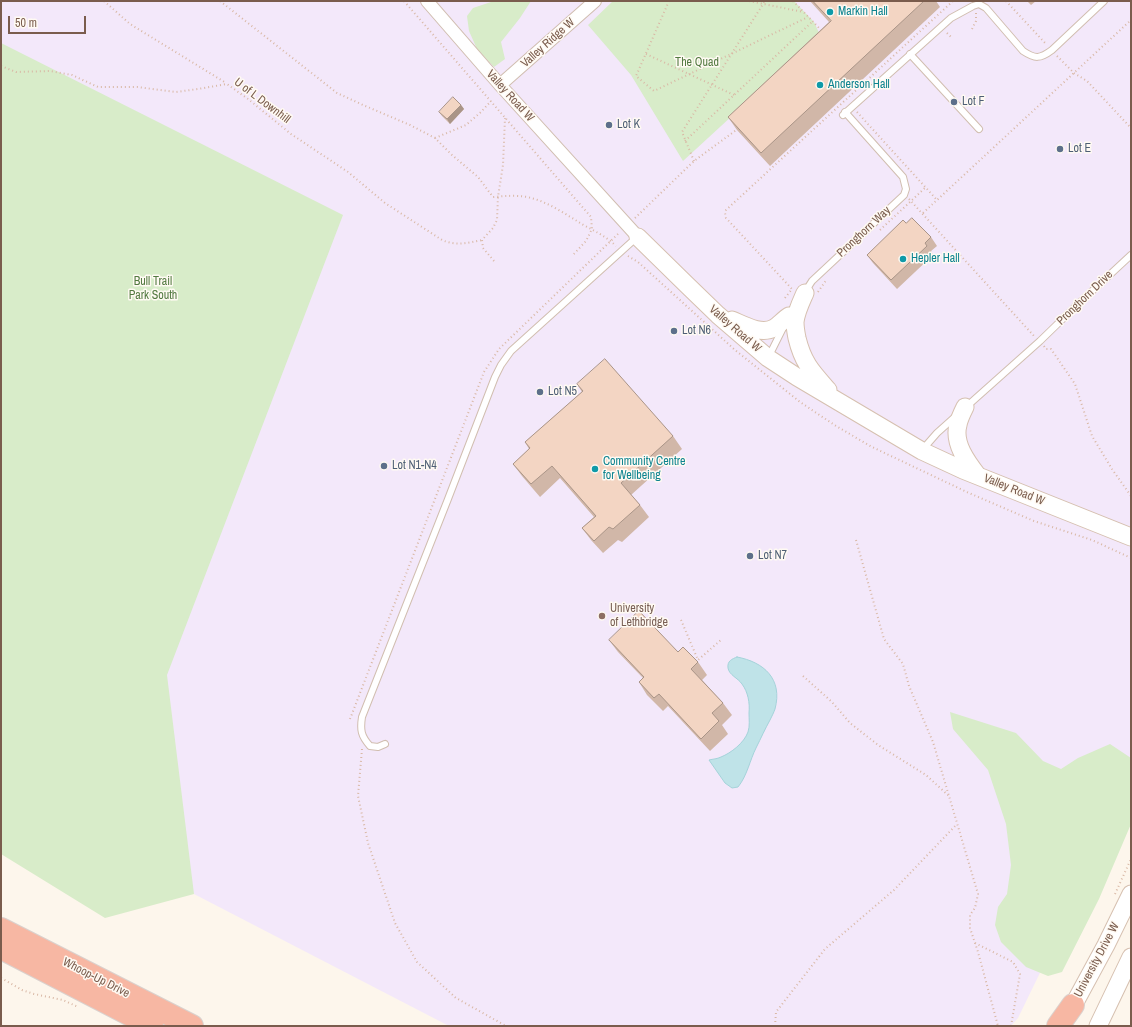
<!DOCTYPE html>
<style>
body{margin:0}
#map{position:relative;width:1132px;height:1027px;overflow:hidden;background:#fdf6ec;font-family:"Archivo Narrow",sans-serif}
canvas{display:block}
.frame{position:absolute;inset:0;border:2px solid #7a5c4d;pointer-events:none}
.scale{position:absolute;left:8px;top:16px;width:78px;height:18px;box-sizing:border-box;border:2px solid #7a5c4d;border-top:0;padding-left:5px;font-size:12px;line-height:14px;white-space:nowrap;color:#7a5c4d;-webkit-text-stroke:3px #fffaf3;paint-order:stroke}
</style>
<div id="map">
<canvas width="1132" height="1027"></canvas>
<div class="frame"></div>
<div class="scale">50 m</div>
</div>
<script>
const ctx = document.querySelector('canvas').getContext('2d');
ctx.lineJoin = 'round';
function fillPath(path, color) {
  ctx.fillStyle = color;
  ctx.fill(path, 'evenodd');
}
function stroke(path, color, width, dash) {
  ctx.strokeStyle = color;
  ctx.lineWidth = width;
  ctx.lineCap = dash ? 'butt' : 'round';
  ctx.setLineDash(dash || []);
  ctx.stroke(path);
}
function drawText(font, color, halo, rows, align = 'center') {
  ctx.font = font + ' "Archivo Narrow",sans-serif';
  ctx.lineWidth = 3;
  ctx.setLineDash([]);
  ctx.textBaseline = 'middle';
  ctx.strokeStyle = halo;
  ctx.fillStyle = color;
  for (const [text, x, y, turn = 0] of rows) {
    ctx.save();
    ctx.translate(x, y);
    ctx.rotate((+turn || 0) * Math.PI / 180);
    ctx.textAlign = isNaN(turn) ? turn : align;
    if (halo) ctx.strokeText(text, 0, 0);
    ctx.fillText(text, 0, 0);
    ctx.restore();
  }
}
fillPath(new Path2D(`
 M1,1H1131V784L1108,833L1018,1018L1011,1026H449L194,894L1,448Z`), '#f3e8fa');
fillPath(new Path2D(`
 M494,1H531L520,18L501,42L505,59L494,67L477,49L469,31L467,16L473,8Z
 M613,1H794L814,22L820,35L683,161L631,75L588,25Z
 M1,43L343,215L167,675L194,894L105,918L1,854Z
 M950,712L1016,733L1043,761L1061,769L1078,758L1110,744L1131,758V824L1099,899L1062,972L1048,976L1026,967L1001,942L995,925L998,907L1007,894L1011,865L1006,824L988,770L953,729Z`), '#d8ecc9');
const water = new Path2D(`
 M737,657C764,662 783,679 775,709C774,712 772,716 770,720C765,729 761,738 756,748C750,760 747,776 738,787L732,788L725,783L709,760C713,759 717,759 721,757C731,753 744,743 748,732C750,726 749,719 749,713C750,703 748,692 742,684C738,678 729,675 728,668C727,661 732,659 737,657Z`);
fillPath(water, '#bfe3e8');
stroke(water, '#a5d3da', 1);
const lane = new Path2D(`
 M910,54L979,129
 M843,115L951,18L973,6L979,4L986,8L1023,51C1035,59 1040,59 1052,50L1104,1
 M805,292L812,281L904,195L906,189L903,177L845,112
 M769,356L783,328
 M966,407L1040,341L1075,307L1131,255
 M923,449L937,433L956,416
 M385,744L378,747L370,746C361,736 360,730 362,717L448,499L495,377L501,365L511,351L636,238`);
const street = new Path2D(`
 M427,1L500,85L638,237
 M500,85L595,1`);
const secondary = new Path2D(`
 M638,237L687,285L718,315L768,358L797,377L922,451L963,470L1131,537
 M805,293C801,302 796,312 795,322C795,327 796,333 797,338C803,363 812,372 828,390
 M732,320C744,325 761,335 774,328C779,325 784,319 789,316
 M965,407C962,413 959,419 958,425C953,443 967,462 978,476
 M1067,1017L1106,945L1131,894
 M1098,1026L1131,957`);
const highway = new Path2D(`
 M1,929L192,1026
 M1,948L152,1026
 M1058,1026L1073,1005`);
stroke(lane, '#d1beb0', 8);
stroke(street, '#d1beb0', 14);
stroke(secondary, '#d6c0b0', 19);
stroke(highway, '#dad1cd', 24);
stroke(new Path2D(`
 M104,1L130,24L226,83
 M220,1L337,93L363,105L410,125L435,138L452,155L478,177L493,197C505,196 515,195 527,197C547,201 565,214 582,224C594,231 606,236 616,246
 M404,1L591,217L592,229L586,241L572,256
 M669,1L636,76L654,91L808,17
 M749,1L803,12
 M793,1L822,31
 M1006,1L1046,44
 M972,29L976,21V12
 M947,33L951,37
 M646,54L734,95
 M1057,56L1074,73L1087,81L1131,128
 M1,66L16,72L50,71L72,75L98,87H137L176,92L198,89L227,84L248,99L291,134L348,172L385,203L442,240C456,246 468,243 482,240
 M857,112L937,200
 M435,138L466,125L481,112L491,101
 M685,141L813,21
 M694,161L682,132L765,1
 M909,199L1034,336
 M923,213L1131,20
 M635,218L694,161L739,128
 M880,230L926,187
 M628,256L638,262L735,350L800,402L836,426L872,447L969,493L1034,521L1092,540L1131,558
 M494,261L483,248L482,240L493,228L497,220L498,197L503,165L505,118
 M818,292L827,279
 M785,298L792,289L726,218L725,213L726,210L953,1
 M1044,346L1046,349H1051L1075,384L1092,436L1112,469L1131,496
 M856,540L884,639L903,664L909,686L933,742L978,894L975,908L970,915V928L978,952L998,1026
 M681,620L698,660L722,639
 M803,676L832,702L850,723L878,745L926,775L949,796
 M350,719L484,372L499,349L620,232
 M362,749L358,796L368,843L395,923L417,962L456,998L506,1026
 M1115,894L1131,859
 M975,943L1013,962L1020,974L1011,1026
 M1,978L22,990L34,994L63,1000L78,1007
 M775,1026L776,1012L825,949L894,890L957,824`), '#d9b8a5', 2, [1, 3]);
stroke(lane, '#fff', 6);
stroke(street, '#fff', 12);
stroke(secondary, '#fff', 17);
stroke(highway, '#f7b7a3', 22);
fillPath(new Path2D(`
 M810,1H936L940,7L770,166L737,130L728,117L829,22Z
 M1027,1H1036L1031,5Z
 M461,105L464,109L450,124L442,116L439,112Z
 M906,223L931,237L937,246L931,251L933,255L897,289L873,263L867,255Z
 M577,384L673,436L682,449L631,495L640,505L649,517L622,542L618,540L603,553L591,540L582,528L594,517L560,478L540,497L522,476L513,464L529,449L525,442L582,392Z
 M609,640L678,652L698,662L707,675L702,680L723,703L732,715L722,725L728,734L710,751L668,706L663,711L647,695L639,682L643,678L618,652Z`), '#d1b7a8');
fillPath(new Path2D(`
 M461,105L464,109L450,124L447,119Z`), '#aa9588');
const building = new Path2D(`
 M813,1H924L761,153L728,117L831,21Z
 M453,97L461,105L447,119L439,112Z
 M912,218L931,237L925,243L927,246L891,280L867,255L903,220L906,223Z
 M605,359L673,436L621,483L640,505L613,529L609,527L594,541L582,528L596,516L552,466L531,484L513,464L530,448L525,442L583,391L577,384Z
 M639,611L678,652L683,647L698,662L691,669L723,703L712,713L719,721L701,739L659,694L654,698L639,682L644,677L609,640Z`);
fillPath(building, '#f3d5c3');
stroke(building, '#aa9588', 1);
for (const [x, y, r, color] of [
 [830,12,4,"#0f9aa8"],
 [820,85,4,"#0f9aa8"],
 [954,102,4,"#5c6f8a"],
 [609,125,4,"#5c6f8a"],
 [1060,149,4,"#5c6f8a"],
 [903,259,4,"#0f9aa8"],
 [674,331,4,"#5c6f8a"],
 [540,392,4,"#5c6f8a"],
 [384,466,4,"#5c6f8a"],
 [595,469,4,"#0f9aa8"],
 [750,556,4,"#5c6f8a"],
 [602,616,4,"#8d6e63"]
]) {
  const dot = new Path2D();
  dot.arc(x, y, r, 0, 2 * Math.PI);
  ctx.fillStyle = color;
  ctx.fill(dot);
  stroke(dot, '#fffaf3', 1.5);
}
drawText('12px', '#0d838f', '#fffaf3', [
 ["Markin Hall",838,12],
 ["Anderson Hall",828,85],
 ["Hepler Hall",911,259],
 ["Community Centre",603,462],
 ["for Wellbeing",603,476]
], 'left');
drawText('12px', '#7a5c4d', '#fffaf3', [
 ["Valley Ridge W",548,43,-42],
 ["Valley Road W",510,96,48],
 ["U of L Downhill",262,101,37],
 ["Pronghorn Way",864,232,-43],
 ["Pronghorn Drive",1085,298,-44],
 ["Valley Road W",735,329,41],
 ["Valley Road W",1014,490,22],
 ["University Drive W",1097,960,-62],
 ["Whoop-Up Drive",96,978,27]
]);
drawText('12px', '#537a41', '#fffaf3', [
 ["The Quad",697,63],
 ["Bull Trail",153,282],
 ["Park South",153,296]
]);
drawText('12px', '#4e5e75', '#fffaf3', [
 ["Lot F",962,102],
 ["Lot K",617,125],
 ["Lot E",1068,149],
 ["Lot N6",682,331],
 ["Lot N5",548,392],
 ["Lot N1-N4",392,466],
 ["Lot N7",758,556]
], 'left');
drawText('12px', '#785e54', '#fffaf3', [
 ["University",610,609],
 ["of Lethbridge",610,623]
], 'left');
</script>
